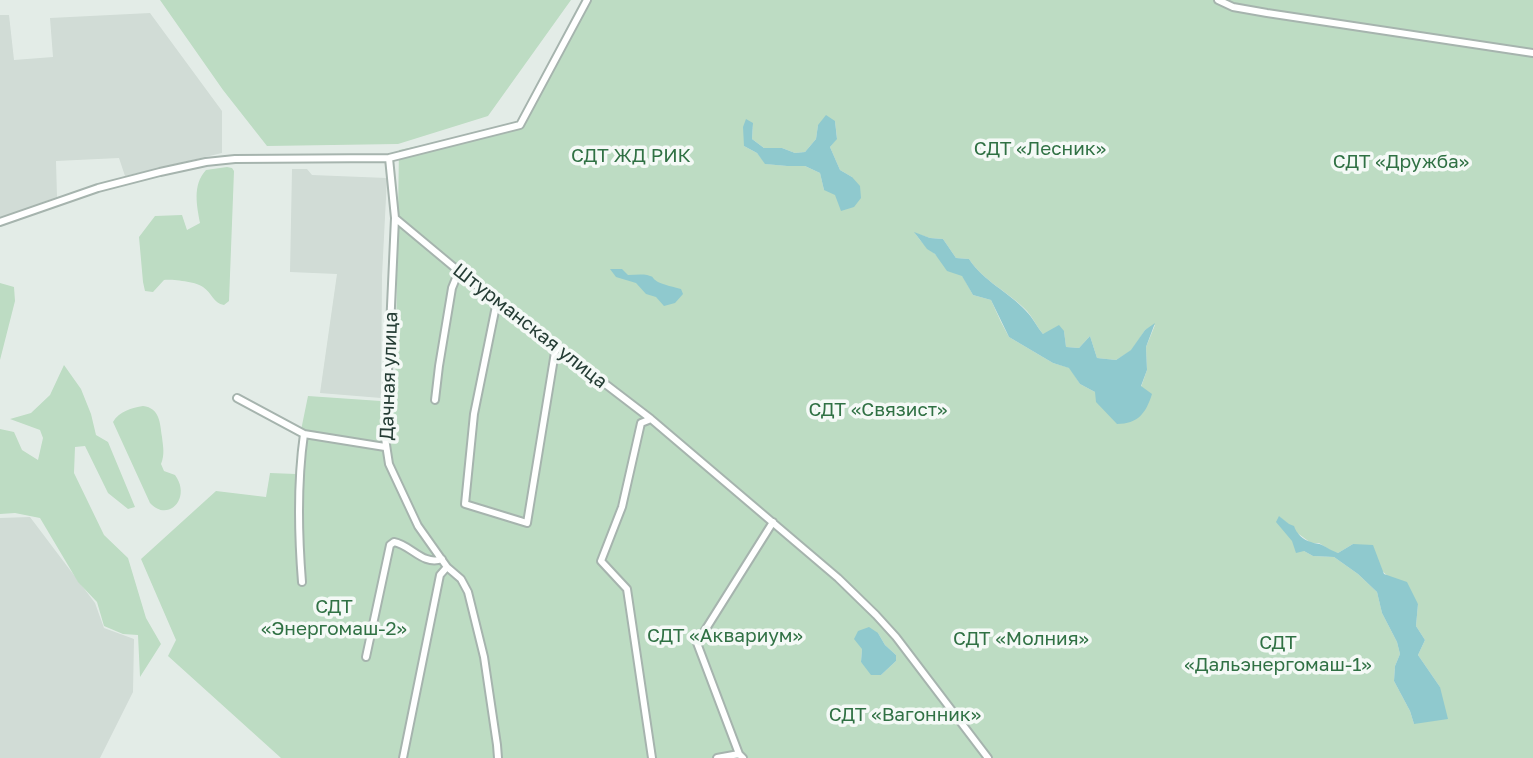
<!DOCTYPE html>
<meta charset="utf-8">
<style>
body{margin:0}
canvas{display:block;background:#e3ece7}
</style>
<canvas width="1533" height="758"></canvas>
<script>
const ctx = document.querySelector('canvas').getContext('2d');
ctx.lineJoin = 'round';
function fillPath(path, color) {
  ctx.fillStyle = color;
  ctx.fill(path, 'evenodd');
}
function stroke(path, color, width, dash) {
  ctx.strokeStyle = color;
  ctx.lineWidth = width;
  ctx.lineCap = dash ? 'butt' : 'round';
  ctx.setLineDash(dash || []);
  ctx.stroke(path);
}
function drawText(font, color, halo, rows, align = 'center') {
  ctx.font = font + ' "Golos Text",sans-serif';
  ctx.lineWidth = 7;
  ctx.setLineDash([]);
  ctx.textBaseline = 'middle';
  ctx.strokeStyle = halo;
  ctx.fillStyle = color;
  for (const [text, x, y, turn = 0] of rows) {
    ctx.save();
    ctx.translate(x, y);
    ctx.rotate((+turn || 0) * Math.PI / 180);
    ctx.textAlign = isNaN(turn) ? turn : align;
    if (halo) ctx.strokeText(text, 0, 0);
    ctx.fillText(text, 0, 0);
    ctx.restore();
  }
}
fillPath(new Path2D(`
 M150,13L222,111V153L125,176L119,158L56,161L57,197L0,218V15H9L14,60L53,57L50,18Z
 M292,169H307L312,175L387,178L382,276L381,398L320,393L337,274L290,272Z
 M30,517L95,603L104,628L134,639L133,692L100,758H0V518Z`), '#d1dcd6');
fillPath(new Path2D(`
 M160,0H571L488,116L398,144L267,146L223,90Z
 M585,0H1533V758H281L168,656L176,640L141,559L216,491L266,497L270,473L296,474L299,440L308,396L395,402L399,150L518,125ZM835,121L837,138L830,147L840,170L852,177L824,190L820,173L805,166H787L766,164L757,153L744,146L753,124L752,139L764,148H782L795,153L805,152L816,139L818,125ZM915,233L930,238L943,239L956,258L969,259C983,281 1009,292 1027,311C1033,318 1037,327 1043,334L1064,331L1066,347L1079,348L1090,336L1097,358L1116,360L1132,350L1145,330L1155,325L1146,347L1147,370L1141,387L1095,392L1080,384L1070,368L1053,363L1009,337L1001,322L991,300L973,295L962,275C941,268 949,266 935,254C926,246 923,245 915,233ZM1279,516L1296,532L1311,543H1319L1333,552L1338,553L1353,544L1418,604L1416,626L1425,640L1418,655L1440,687L1414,724L1410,711L1394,681L1395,666L1400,654L1397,642L1382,613L1377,592L1358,574L1334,557L1313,556L1304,551ZM878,633L885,645L896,655V661L881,675L861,662L862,649Z
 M227,167L232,168L234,171L229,301L224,305C213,303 212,293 203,287C197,282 172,279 164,280L153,292L145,291L143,282L139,237L155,216L182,215L187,230L200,223C197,206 192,185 206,170Z
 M0,283L14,287L15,301L0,360Z
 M64,365L81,389L91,414L96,435L108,442L135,507L128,509L108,493L85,446L75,447L74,473L104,535L128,558L146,618L161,644L140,677L138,635L123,634L104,626L97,602L78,582L40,518L15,513L0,514V429L14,432L22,450L38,460L43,438L40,430L10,419L31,413L50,395Z
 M143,406C160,408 160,423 162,437C163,447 165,454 161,464L164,471L175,475C192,498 168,523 150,503L113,422C119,411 132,408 143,406Z`), '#bddcc3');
fillPath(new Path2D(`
 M826,115L835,121L837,139L830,147L840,170L852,177L860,186L861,198L854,207L841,211L835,195L824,190L820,173L805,166H787L765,164L757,153L744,146L743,127L746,119L753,123L752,139L764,148H782L795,153L805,152L816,139L818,125Z
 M914,232L930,238L943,239L956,258L969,259C983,281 1009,292 1026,311C1033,318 1037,327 1043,334L1059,325L1064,331L1066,347L1079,348L1090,336L1097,358L1116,360L1131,350L1145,330L1155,323L1146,347L1147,370L1141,386L1152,394C1146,413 1138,424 1117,424L1096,402L1095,392L1080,384L1069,368L1053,363L1009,337L991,300L973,295L962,276L947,271L935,254L927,249Z
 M610,269H622L628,275C634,275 641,274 647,275C657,278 649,276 658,282C661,284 677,288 681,289L683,294L675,303L664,306L656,297L646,294L636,283L616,277Z
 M1279,516L1289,524L1294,526C1296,533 1303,540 1311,542C1314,544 1319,543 1322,545C1328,548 1332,551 1338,553L1353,544L1373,545L1384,574L1407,582L1418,604L1416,626L1425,640L1418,655L1440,687L1448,719L1414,724L1410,711L1394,681L1395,666L1400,654L1397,642L1382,613L1377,592L1358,574L1334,557L1313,556L1304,551L1296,553L1292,541L1276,522Z
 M869,627L878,633L885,645L896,655V661L881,675H871L861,662L862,649L854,639L858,631Z`), '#8fc9ce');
const minor = new Path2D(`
 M1218,0L1233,7L1267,13L1533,53
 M389,158L395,218L467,278L651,419L838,578L876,615L896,637L988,758
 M395,218L385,438L389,464L418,526L447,567L461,579L468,592L484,657L497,745L498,758
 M0,222L98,188L160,172L206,162L235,159L389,158L520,125L587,0
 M497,301L474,414L465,504L527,523L556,346
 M237,398L304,434L385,447
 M435,400L439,366L452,288L459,271
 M651,419L641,423L622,507L601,561L627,589L652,758
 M302,582C298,532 297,483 304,434
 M366,657L390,545L394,542C411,545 423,566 442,559
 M403,758L440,575L447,567
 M717,758L739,754
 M743,758L739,754L697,643L773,522`);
stroke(minor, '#a6b4ae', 10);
stroke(minor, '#fff', 6);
drawText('19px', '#307144', '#f4f9f6', [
 ["СДТ «Лесник»",1040,149],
 ["СДТ ЖД РИК",631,156],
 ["СДТ «Дружба»",1401,162],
 ["СДТ «Связист»",878,410],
 ["СДТ",334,607],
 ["«Энергомаш-2»",334,629],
 ["СДТ «Аквариум»",725,636],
 ["СДТ «Молния»",1021,639],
 ["СДТ",1278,643],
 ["«Дальэнергомаш-1»",1278,665],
 ["СДТ «Вагонник»",905,715]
]);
drawText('19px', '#243c34', '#f4f9f6', [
 ["Штурманская улица",530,326,38],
 ["Дачная улица",389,376,-88]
]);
</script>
